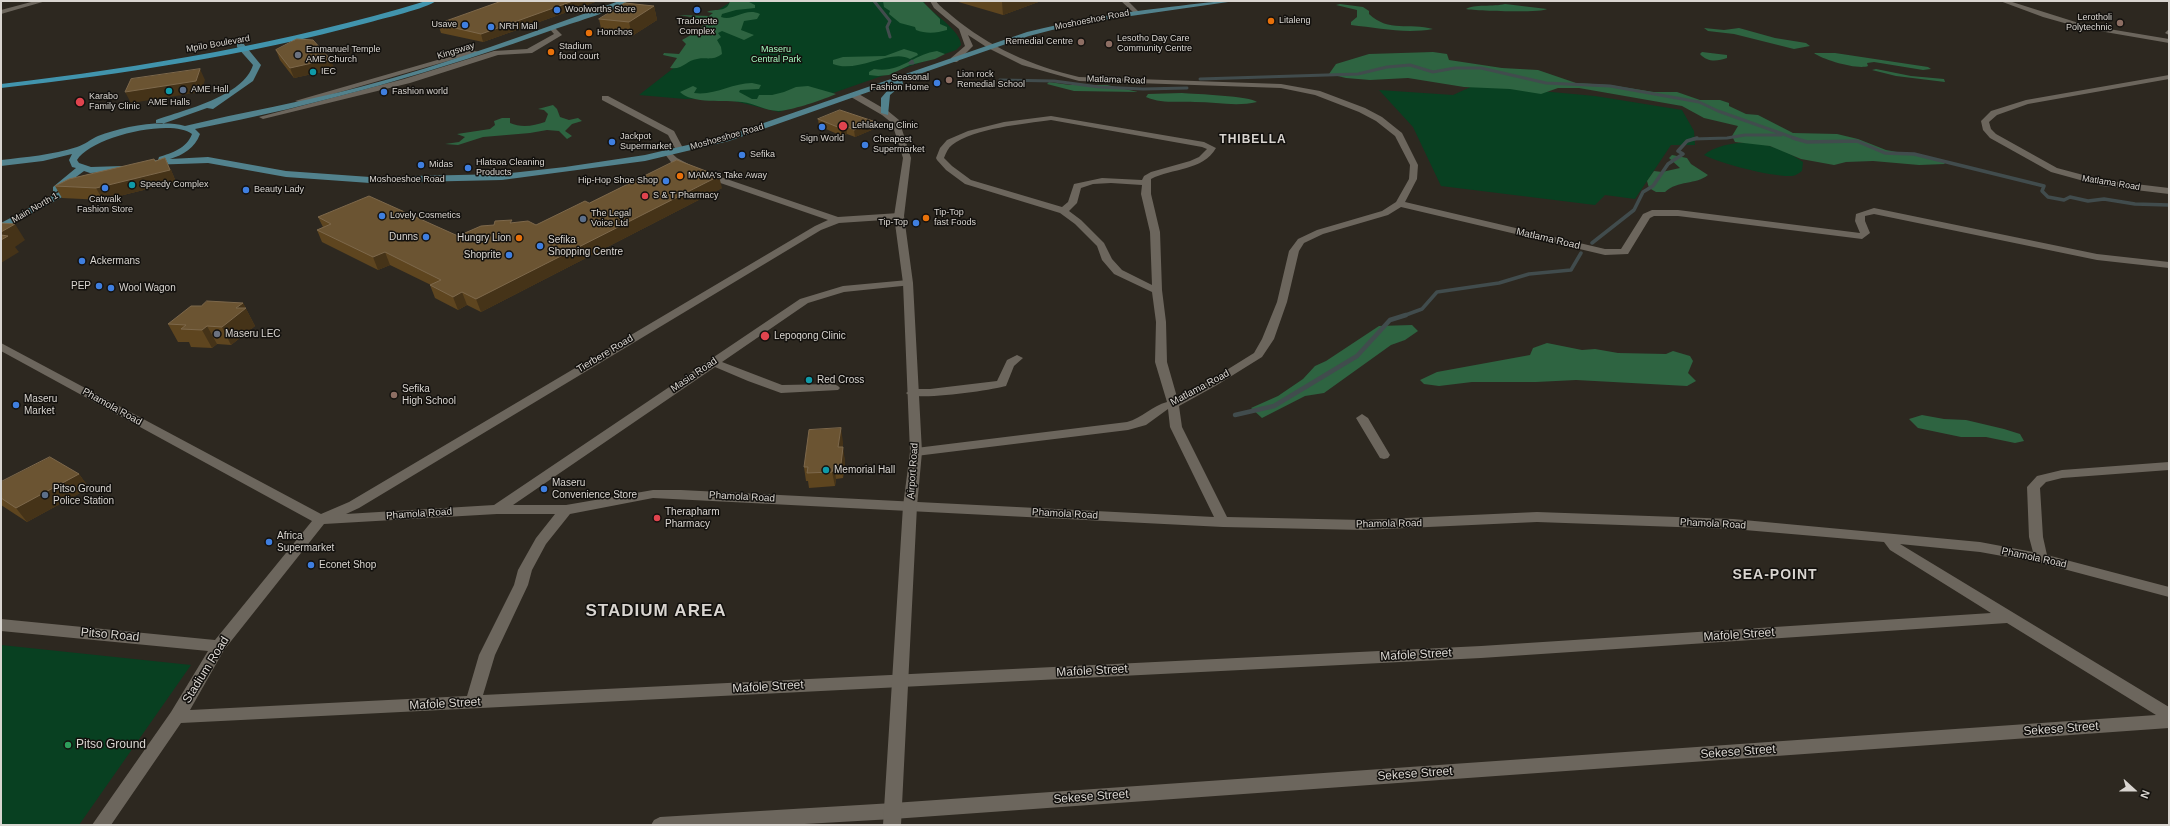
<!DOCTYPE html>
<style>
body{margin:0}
#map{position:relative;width:2170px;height:826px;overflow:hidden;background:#2d2820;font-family:Arial,sans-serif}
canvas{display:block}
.frame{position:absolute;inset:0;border:2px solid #d9d5d0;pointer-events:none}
.north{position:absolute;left:2114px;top:770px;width:40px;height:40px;-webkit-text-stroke:3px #13110e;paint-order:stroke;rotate:111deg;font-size:11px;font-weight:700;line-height:16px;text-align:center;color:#d9d5d0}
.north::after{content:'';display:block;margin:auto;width:14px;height:18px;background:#d9d5d0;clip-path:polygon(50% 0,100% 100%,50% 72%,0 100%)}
</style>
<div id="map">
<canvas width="2170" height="826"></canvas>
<div class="frame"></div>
<div class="north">N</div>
</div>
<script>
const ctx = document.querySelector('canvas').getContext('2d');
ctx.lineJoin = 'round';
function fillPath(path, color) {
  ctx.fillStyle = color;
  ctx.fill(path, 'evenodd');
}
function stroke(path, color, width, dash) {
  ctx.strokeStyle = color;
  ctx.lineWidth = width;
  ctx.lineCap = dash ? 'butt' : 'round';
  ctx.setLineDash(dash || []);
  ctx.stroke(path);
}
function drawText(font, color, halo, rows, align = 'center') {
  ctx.font = font + ' Arial,sans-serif';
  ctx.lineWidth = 3;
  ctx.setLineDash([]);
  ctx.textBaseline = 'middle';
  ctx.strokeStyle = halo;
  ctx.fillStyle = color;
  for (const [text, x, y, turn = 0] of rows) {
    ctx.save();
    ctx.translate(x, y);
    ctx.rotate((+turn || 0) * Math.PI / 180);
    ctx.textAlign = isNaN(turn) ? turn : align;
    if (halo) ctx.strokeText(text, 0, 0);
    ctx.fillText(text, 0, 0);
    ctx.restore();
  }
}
fillPath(new Path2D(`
 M732,1H924L925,5C935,14 961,32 961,45L956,50L779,112L722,98L685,99L639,95L680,63L709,25L707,17Z
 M1475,85L1595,96L1682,110L1694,131L1695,145H1671L1635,199L1605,195L1595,205L1441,186L1413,127L1379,90L1453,95Z
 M1756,143C1774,146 1789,152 1803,162L1802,171C1799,173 1795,176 1792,176C1772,177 1722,164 1704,155C1715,145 1741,141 1756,143Z
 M1,645L191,665L79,825H1Z`), '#084021');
fillPath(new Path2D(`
 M730,1H750L749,2L755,5V8L736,10L722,14L721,17C734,22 744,7 760,14L757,19L744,21L741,30L754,35L744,40L722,31L718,33L721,37L717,40L721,47L722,54C713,61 707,57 697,59C687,60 683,70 670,68L677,58L663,55L664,53L679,54L686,44L682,40L698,31L708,20L679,15L709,16L713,13L707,12C716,8 727,13 730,1Z
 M883,1H922L940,19V24L947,27V30C937,33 926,34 916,30L915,27L900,23L889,14L890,11L884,7Z
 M1340,4L1363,7L1369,11V14C1389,33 1409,22 1433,29C1405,34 1379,28 1351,25V22L1357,17V10L1336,5Z
 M1505,4L1547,9C1543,13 1475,11 1466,9C1473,4 1494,7 1505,4Z
 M1704,28L1724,30L1739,28L1775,38L1806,43L1810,46L1794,49L1734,34L1708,31Z
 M904,49L917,53L918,55L910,59C891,48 857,74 833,64V60L843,57L885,56Z
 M937,51L945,54L935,59L910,65L889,75L878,76L869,75V72L874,69C899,74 914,54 937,51Z
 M1433,52L1447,54L1449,60L1502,68L1538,70L1576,83L1610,85L1654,92H1677L1700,100H1720L1729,103V106L1746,114L1758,115L1793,133L1837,134L1858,139L1886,150L1936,159L1942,160L1945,164L1919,165L1873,161L1846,162L1834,165L1801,159L1770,146L1735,142L1732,136L1738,126L1704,118L1682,106L1579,88H1558L1541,94L1510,89L1464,87L1408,78L1370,80L1346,78L1329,74L1336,64L1369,54Z
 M1702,52L1727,55V58C1718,61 1708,63 1700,54Z
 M1814,53H1835L1928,67L1931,69L1923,70L1874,62L1867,63L1868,66C1858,70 1823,60 1814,53Z
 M1876,69L1911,76L1944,79L1945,82L1896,76L1872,70Z
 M1049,82L1070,85H1107L1138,92L1074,91L1047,84Z
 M752,83L761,85L759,89L740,90L739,92L752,99H757L759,95H772L784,92L796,87L808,86L836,94C825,99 798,108 786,110C769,114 758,104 742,102C726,100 691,104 680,92L693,86L697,88L694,93C714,96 732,83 752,83Z
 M1182,93C1195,94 1251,96 1257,102C1236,107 1216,102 1195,102C1178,101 1162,104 1146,97L1148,94Z
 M553,105L557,109L560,117L569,120L578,118L582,121L572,124L565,131L572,136L567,139L559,131L547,130L530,133L483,137L458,145L445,144L459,142L465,137L457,134L490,129L495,125L494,121L502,118H510V123C521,128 534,126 545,122L548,114L544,110L538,109Z
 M1672,155L1687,158L1691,164L1708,175C1696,185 1678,180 1665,192H1656L1649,188L1647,181L1654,171L1662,172L1680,168L1669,158Z
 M1412,325L1418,331L1405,340L1391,345L1324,393L1305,396L1262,418L1251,408L1278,396L1303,379L1315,366L1326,361L1379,326Z
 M1547,343L1582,350L1595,349L1618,353L1666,354L1673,351L1690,356L1693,361L1688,373L1696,381L1687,386L1576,380L1536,382H1472L1439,386L1424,384L1420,380L1437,372L1530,355L1533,348Z
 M1922,415L1944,419L1966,420L2004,429L2020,434L2024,441L2015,443L1986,437H1961L1937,432L1918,428L1909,419Z`), '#2e6441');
stroke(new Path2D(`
 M874,1L890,21L887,27L890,37
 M912,61L910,63H913
 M1200,79L1358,74L1387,67L1410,65L1433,72L1455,68H1481L1546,83L1610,86L1699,102L1718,111L1797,139
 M1000,80L1054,81L1099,87L1143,89L1187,88
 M1693,139L1727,138L1745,135H1781`), '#414c4d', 3);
stroke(new Path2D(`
 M1793,138L1807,142L1857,141L1885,153L1914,154L2044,186L2042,191L2048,197L2064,200L2070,197L2088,201L2104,199L2135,204L2169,205
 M1592,243L1634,210L1643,192L1653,186L1668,164L1683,154L1678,151L1687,141L1697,138
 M1403,316L1422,309L1437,292L1499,283L1529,274L1571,270L1581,253`), '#414c4d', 3.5);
stroke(new Path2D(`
 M1235,415L1274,406L1357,356L1390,320L1406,315`), '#414c4d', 4.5);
fillPath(new Path2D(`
 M35,1H46L1,14V10Z
 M930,1H936C940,7 947,11 952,16C989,47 1032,66 1079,77L1281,84L1320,91L1365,108L1382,117L1402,133L1418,165L1417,179L1405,202L1605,249H1621L1643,214L1652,210H1678L1860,233L1855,221L1856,214L1874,208L2097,254L2169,262V268L2097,260L1874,214L1865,216V221L1870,233L1862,239L1678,216H1654L1650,218L1628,254L1605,255L1401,207L1388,215L1323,234L1304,243L1299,251L1287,302L1274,339L1262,357L1217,385L1179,406L1182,427L1227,517L1363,520L1537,512L1733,519L1980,542L2033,552L2029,537L2027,487L2037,476L2062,470L2169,462V470L2062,478L2046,482L2040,488L2043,537L2047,555L2169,587V597L2041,563L1980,552L1900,544L2169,707V728L893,819L787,825H651L654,820L660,817L893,803L2156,715L2007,623L1481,658L181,723L111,825H92L171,712L208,651L1,631V619L215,640L312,521L1,351V343L321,514L349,502L815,226L828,220L703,177V173L706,172L838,217L899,213L904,216L899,219L839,223L821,230L359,508L346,514L494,505L800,299L843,286L908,280L913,283L912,285L844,292L808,303L722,362L782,385L834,384L838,386L840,388L838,390L781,393L748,381L715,367L513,505H566L653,490H681L1214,517L1170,427L1168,409L1146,425L1128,430L916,456L912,455L910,452L912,449L916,448L1127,422C1142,418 1152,406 1167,402L1155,362L1156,322L1152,292L1114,274L1102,260L1097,246L1075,224L1060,213L965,184L946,170L937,160L936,158L940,148L947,140L968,131L1004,122L1051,116L1204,142L1216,148C1203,171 1172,168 1151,179V194L1160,232L1162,290L1166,322L1167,362L1177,397L1209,381L1254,353L1262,339L1277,302L1289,251L1298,239L1317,230L1382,211L1396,202L1409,179L1410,165L1395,136L1376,121L1359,112L1315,95L1281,88L1079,81L1022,65L988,48L968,35L973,46L957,62H951V58L965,46L959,29L934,8ZM1051,120L1202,147L1207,149L1199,157L1190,161L1151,172L1144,176L1142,180L1102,178L1074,184L1068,202L1062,207L971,180L952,166L944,158C946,153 948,148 952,145C974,128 1024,124 1051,120ZM1111,183L1142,185L1141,194L1150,232L1152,285L1122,270L1112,259L1104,243L1081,220L1069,211L1077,203L1081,188L1093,184ZM653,498L1223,527L1363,530L1537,522L1733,529L1884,542L1890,550L1991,613L1481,646L483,695L495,655L528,585L532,570L546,544L570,514ZM497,514H555L536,538L518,570L514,585L479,655L467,696L190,710L224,650L324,524Z
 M1121,1H1128L1139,12L1134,13Z
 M550,27H554L562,35L532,53L498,55L410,83L263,119L259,117L404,79L494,51L527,49L554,34L549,28Z
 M2169,29V35L2165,33Z
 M472,50L479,52L302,103L295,101Z
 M2169,75V79L2028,104L1997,115L1989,122L1991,129L1996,134L2057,168L2102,180L2169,188V194L2102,186L2051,172L1990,138L1983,130L1981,121L1991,111L2026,100Z
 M602,96H608L674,131L684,150L677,152L668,135L602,100Z
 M668,150L677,158L694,167L690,170L671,162L664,153Z
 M1017,355L1023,358L1014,366L1006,386C993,390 912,402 906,393L912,389H930L997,381L1007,360Z
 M1362,414L1368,418L1390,455L1388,458L1384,459L1380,458L1356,418Z`), '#6c665d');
fillPath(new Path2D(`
 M2000,1H2009L2085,25L2169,39V43L2082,28L2043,17Z
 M851,93H857L888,111L899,120L911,158L904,216L913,283L922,452L917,506L901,825H883L903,506L910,452L903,283L894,216L903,158L892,123L882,115L851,97Z`), '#6c665d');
fillPath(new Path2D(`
 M619,1H628C619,9 573,23 558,28C439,71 319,105 195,129L200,134C195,148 183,155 170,159L208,157L286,171L370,177L502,174L565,167L645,155L726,136L1027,32C1072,21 1117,13 1162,8C1187,5 1211,1 1235,1L1103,20L1052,30L1029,36L902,80L903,84L890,95L888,115L881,113V98L894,83L729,141L645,161L502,180L370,183L286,177L208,163L149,165V161L158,160L159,157C172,153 187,148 192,134C171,118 91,137 77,160L79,163L91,167L122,166L125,167V171L90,173L84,171L56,192L53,191V187L76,168L72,167L69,160L72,154L43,161L1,166V160C26,157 52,155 77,147C84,145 91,139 98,136C122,127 161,119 185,126C243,112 302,102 360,87C448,64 533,32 619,1Z
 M237,43H243L261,65L253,81L213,109L207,108L162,124H156V120C184,110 244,96 253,65L237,47Z
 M74,184L77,185V189L1,230V223Z`), '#52828d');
fillPath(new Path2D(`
 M426,1H436C428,8 381,19 367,23C247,55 125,74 1,88V84C145,67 287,43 426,1Z`), '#4194ad');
fillPath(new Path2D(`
 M502,1H598L483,42L441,33L438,24Z
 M955,1H1041L1003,15Z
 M654,6L657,20L632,36L602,33L599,19Z
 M276,50L335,69L294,78L280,60Z
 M818,119L874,129L855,137L847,134L842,136L819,126Z
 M155,161L171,170L176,182L103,200L62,198L55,186Z
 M722,188L481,312L467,305L458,310L435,298L430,285H431L390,265L378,270L322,242L317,230L323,227L318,217L458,236L513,223L536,225L589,203Z
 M243,303L255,326L231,345L217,344L212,348L191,347L189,342H178L168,324L201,306Z
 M843,442L842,447L845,461L843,478L836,479L835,486L809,488L808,481H806L804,467Z
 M79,474L89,488L27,522L1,505V482Z`), '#5e451f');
fillPath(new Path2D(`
 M573,1H598L483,42L481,34Z
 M1005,1H1041L1003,15L1002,2Z
 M654,6L657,20L632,36L629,22Z
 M330,59L335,69L294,78L290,68Z
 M200,69L205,80L201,92L131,103L125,92Z
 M873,121L874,129L855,137L854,130Z
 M846,126L847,134L842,136L840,128Z
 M165,158L171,170L176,182L103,200L96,188L161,171Z
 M719,176L722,188L481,312L476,299Z
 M15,224L25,240L15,247L19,252L1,263V232Z
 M385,252L390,265L378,270L373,257Z
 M462,292L467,305L458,310L453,297Z
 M243,303L255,326L231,345L222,327L236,308Z
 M207,326L217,344L212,348L202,330Z
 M841,428L843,442L841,462L838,447Z
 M843,447L845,461L843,478L841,464Z
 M834,465L836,479L835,486L832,472Z
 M79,474L89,488L27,522L16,508Z`), '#453318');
const building = new Path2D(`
 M502,1H573L481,34L438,24Z
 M625,3L654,6L629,22L599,19Z
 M297,39L313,40L330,59L290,68L276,50Z
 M200,69L196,81L125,92L131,79Z
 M840,110L873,121L854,130L846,126L840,128L818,119Z
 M165,158L170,170L96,188L55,186L69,179L154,159L155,161Z
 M677,160L719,176L476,299L462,292L453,297L430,285L441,280L385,252L373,257L317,230L331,224L318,217L369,196L458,236L481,226L494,225L495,221L512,220L510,223L528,221L536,225L585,201L589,203Z
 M1,223L15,224L1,232Z
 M1,235L8,236L1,240Z
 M207,301L243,303L236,308H246L222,327L207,326L202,330L181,329L186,325L168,324L191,306H201Z
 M841,428L838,447H843L841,464L834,465L832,472L807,473L808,467H804L809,430Z
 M50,457L79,474L16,508L1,498V482Z`);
fillPath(building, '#6b5432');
stroke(building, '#7d684b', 1);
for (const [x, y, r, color] of [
 [557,10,4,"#3f7fe0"],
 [697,10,4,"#3f7fe0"],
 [1271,21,4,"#e8710a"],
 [2120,23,4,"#8d6e63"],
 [465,25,4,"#3f7fe0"],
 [491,27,4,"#3f7fe0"],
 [589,33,4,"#e8710a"],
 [1081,42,4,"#8d6e63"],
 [1109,44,4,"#8d6e63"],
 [551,52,4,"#e8710a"],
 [298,55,4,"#6b7280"],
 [313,72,4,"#0f9aa8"],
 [949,80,4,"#8d6e63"],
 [937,83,4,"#3f7fe0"],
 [183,90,4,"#5c6f8a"],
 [169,91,4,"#0f9aa8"],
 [384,92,4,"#3f7fe0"],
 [80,102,5,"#e0444e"],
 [843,126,5,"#e0444e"],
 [822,127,4,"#3f7fe0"],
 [612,142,4,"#3f7fe0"],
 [865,145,4,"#3f7fe0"],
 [742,155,4,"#3f7fe0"],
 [421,165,4,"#3f7fe0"],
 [468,168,4,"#3f7fe0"],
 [680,176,4,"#e8710a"],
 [666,181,4,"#3f7fe0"],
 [132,185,4,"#0f9aa8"],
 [105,188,4,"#3f7fe0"],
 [246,190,4,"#3f7fe0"],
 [645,196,4,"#e0444e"],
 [382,216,4,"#3f7fe0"],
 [926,218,4,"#e8710a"],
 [583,219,4,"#5c6f8a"],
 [916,223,4,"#3f7fe0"],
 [426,237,4,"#3f7fe0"],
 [519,238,4,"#e8710a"],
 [540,246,4,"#3f7fe0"],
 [509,255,4,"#3f7fe0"],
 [82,261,4,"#3f7fe0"],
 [99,286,4,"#3f7fe0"],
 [111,288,4,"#3f7fe0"],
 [217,334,4,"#6b7280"],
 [765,336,5,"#e0444e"],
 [809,380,4,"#0f9aa8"],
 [394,395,4,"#8d6e63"],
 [16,405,4,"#3f7fe0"],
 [826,470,4,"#0f9aa8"],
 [544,489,4,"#3f7fe0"],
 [45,495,4,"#5c6f8a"],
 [657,518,4,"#e0444e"],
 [269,542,4,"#3f7fe0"],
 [311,565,4,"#3f7fe0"],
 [68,745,4,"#2e9e5b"]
]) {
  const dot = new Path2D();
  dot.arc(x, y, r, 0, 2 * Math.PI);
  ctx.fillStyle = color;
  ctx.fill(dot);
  stroke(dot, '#13110e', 1.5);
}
drawText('9px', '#d9d5d0', '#13110e', [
 ["Woolworths Store",565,10],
 ["Lerotholi",2112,18,"right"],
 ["Polytechnic",2112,28,"right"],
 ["Litaleng",1279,21],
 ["Tradorette",697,22,"center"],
 ["Complex",697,32,"center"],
 ["Usave",457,25,"right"],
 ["NRH Mall",499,27],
 ["Honchos",597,33],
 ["Lesotho Day Care",1117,39],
 ["Community Centre",1117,49],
 ["Remedial Centre",1073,42,"right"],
 ["Stadium",559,47],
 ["food court",559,57],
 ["Emmanuel Temple",306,50],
 ["AME Church",306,60],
 ["IEC",321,72],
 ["Lion rock",957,75],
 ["Remedial School",957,85],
 ["Seasonal",929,78,"right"],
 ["Fashion Home",929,88,"right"],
 ["AME Hall",191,90],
 ["Fashion world",392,92],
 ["Karabo",89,97],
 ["Family Clinic",89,107],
 ["AME Halls",169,103,"center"],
 ["Lehlakeng Clinic",852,126],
 ["Jackpot",620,137],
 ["Supermarket",620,147],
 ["Sign World",822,139,"center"],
 ["Cheapest",873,140],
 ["Supermarket",873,150],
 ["Sefika",750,155],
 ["Hlatsoa Cleaning",476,163],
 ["Products",476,173],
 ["Midas",429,165],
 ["MAMA's Take Away",688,176],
 ["Hip-Hop Shoe Shop",658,181,"right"],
 ["Speedy Complex",140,185],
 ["Beauty Lady",254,190],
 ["S & T Pharmacy",653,196],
 ["Catwalk",105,200,"center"],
 ["Fashion Store",105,210,"center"],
 ["Tip-Top",934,213],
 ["fast Foods",934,223],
 ["The Legal",591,214],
 ["Voice Ltd",591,224],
 ["Lovely Cosmetics",390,216],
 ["Tip-Top",908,223,"right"]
], 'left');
drawText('9px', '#d9d5d0', '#13110e', [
 ["Moshoeshoe Road",1092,20,-11],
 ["Mpilo Boulevard",218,44,-10],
 ["Kingsway",456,51,-17],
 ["Matlama Road",1116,80,2],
 ["Moshoeshoe Road",727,137,-16],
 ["Moshoeshoe Road",407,180],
 ["Matlama Road",2111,183,9],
 ["Main North 1",35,208,-30]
]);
drawText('9px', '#a6f8be', '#13110e', [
 ["Maseru",776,50],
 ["Central Park",776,60]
]);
drawText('10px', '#d9d5d0', '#13110e', [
 ["Dunns",418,237,"right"],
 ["Hungry Lion",511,238,"right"],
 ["Sefika",548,240],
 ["Shopping Centre",548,252],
 ["Shoprite",501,255,"right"],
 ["Ackermans",90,261],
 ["PEP",91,286,"right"],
 ["Wool Wagon",119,288],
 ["Maseru LEC",225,334],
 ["Lepoqong Clinic",774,336],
 ["Red Cross",817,380],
 ["Sefika",402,389],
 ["High School",402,401],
 ["Maseru",24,399],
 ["Market",24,411],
 ["Memorial Hall",834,470],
 ["Maseru",552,483],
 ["Convenience Store",552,495],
 ["Pitso Ground",53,489],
 ["Police Station",53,501],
 ["Therapharm",665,512],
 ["Pharmacy",665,524],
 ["Africa",277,536],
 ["Supermarket",277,548],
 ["Econet Shop",319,565]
], 'left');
drawText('10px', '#d9d5d0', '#13110e', [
 ["Matlama Road",1548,239,13],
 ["Tierbere Road",605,354,-31],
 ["Masia Road",694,375,-34],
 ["Matlama Road",1200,388,-28],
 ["Phamola Road",112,407,29],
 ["Airport Road",913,471,-86],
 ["Phamola Road",742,497,3],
 ["Phamola Road",419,514,-4],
 ["Phamola Road",1065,514,3],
 ["Phamola Road",1389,524,-1],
 ["Phamola Road",1713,524,3],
 ["Phamola Road",2034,558,12]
]);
ctx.letterSpacing = '1px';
drawText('bold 12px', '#d9d5d0', '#13110e', [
 ["THIBELLA",1253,140]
]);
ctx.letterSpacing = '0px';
drawText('12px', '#d9d5d0', '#13110e', [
 ["Pitso Road",110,635,5],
 ["Mafole Street",1739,635,-4],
 ["Mafole Street",1416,655,-3],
 ["Stadium Road",206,670,-58],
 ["Mafole Street",1092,671,-3],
 ["Mafole Street",768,687,-3],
 ["Mafole Street",445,704,-3],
 ["Sekese Street",2061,729,-4],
 ["Sekese Street",1738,752,-4],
 ["Sekese Street",1415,774,-4],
 ["Sekese Street",1091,797,-4]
]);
drawText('12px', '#d9d5d0', '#13110e', [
 ["Pitso Ground",76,745]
], 'left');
ctx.letterSpacing = '1px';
drawText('bold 14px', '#d9d5d0', '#13110e', [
 ["SEA-POINT",1775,575]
]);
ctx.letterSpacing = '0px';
ctx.letterSpacing = '1px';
drawText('bold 17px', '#d9d5d0', '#13110e', [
 ["STADIUM AREA",656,611]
]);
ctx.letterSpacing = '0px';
</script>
